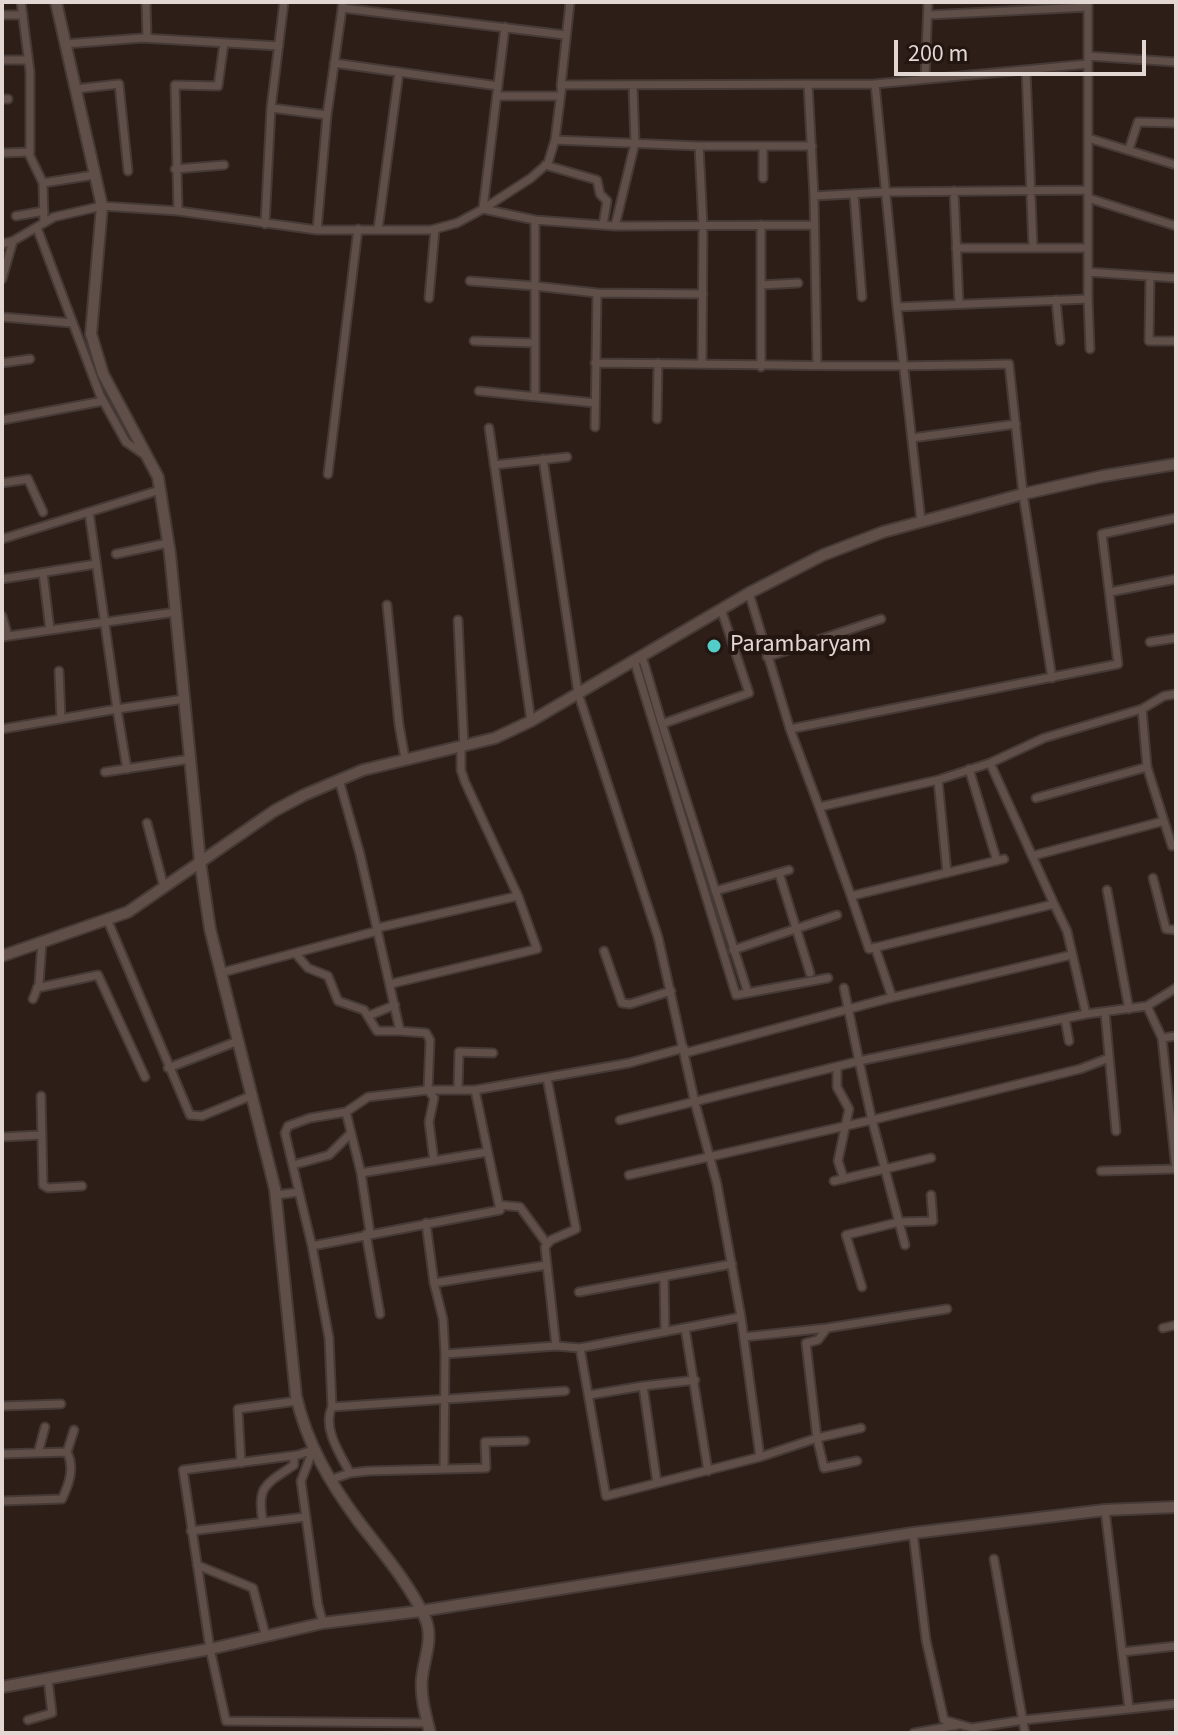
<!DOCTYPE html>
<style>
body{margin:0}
#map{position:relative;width:1178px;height:1735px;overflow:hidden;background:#2d1e18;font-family:"Source Sans 3",sans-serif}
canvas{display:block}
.frame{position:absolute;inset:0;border:4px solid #e2d7d3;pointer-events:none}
.scale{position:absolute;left:894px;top:40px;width:252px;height:36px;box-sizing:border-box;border:4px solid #e2d7d3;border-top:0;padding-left:10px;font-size:24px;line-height:28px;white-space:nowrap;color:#e2d7d3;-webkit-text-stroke:6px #23150f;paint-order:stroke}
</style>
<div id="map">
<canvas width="1178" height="1735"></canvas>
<div class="frame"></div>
<div class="scale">200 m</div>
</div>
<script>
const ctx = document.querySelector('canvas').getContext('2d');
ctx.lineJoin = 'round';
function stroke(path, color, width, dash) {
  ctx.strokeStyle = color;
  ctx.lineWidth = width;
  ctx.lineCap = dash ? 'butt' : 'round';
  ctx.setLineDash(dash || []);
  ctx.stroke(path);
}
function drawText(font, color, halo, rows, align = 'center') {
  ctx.font = font + ' "Source Sans 3",sans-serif';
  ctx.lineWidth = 8;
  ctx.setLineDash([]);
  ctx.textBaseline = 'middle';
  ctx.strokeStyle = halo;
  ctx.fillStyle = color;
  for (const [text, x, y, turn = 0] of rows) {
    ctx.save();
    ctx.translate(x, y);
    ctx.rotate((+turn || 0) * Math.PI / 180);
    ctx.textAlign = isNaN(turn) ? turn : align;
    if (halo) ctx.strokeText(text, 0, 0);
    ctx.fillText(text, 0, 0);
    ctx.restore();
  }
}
const street = new Path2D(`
 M146,2L147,38
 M342,8L565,35
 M2,15H23
 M928,15L1088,7
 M505,27L483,209L535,220V286L597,293L595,427
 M65,44L142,38L279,46
 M1088,56L1176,62
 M2,60H28
 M334,63L498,86
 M1026,70L1033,248
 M925,79L928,2
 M808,84L814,196L817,364
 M561,86L570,2
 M75,89L119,84L128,171
 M497,96H560
 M2,99H8
 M271,108L327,115
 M1088,138L1176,165
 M555,140L699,146L703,226L702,364
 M699,146H812
 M763,146V178
 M1129,149L1138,122L1176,123
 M28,152L43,183L44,223
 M2,153L30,152V72L21,2
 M545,165L597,180L600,194L607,201L603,225
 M175,169L224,165
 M43,183L94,175
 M954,191L959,304
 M854,194L862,297
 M814,196L886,192L1088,190
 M1088,198L1176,226
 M178,211L175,85L218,86L224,43
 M16,216L44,211
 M535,220L615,226L813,225
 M265,224L271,108L284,2
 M615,226L635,143L633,86
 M37,228L100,395L126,442L146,456
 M378,229L399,72
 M317,230H431L457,223L483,209L531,178L548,163L555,140L562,85L875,84
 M2,244L13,241L54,217L102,206L178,211L317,230L327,115L343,2
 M956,248H1088
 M1088,272L1176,278
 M1150,276L1149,341H1175
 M2,279L13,241
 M470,281L535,286V395
 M761,285L798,283
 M597,293L703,294
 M429,298L435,229
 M1088,299L1090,349
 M1056,300L1060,341
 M897,307L875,84L1088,64
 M2,317L72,323
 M474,341L535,343
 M2,363L30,359
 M595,363C733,364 871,368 1009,364L1023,494L1052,678
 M761,367V225
 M479,391L595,403
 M657,419L658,363
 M2,420L103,401
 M489,428L531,721
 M912,438L1016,424
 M543,459L578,693L658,937L695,1103L717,1184L741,1317L760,1457
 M494,465L567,457
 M328,474L358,229
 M2,483L28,479L43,512
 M89,512L117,709L184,699
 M921,521L897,307L1088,299V2
 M2,539L160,490
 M116,554L168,543
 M43,573L50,630
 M2,579L96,564
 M1110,592L1176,579
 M749,593L790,729L819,807L938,780L990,763L1044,738L1142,709
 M387,605L399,725L405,758
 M721,609L749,693L662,724L747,990
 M2,616L8,636
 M458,620L464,747
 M2,637L176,612
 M1150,642L1176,638
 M642,656L662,724
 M767,657L881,619
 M634,660L736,995L828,978
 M59,671L61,719
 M2,729L117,709L127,769
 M790,729L1118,664L1102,534L1176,518
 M990,763L1054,904
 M969,769L997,861
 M105,772L190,759
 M339,780L360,854L400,1031L426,1033L430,1040L428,1090L434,1098L429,1122L434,1161
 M938,780L947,873
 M1036,798L1147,767
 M819,807L851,896L1004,859
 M1164,821L1172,846
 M147,823L164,887
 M1032,856L1164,821L1147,767L1142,709L1164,696L1176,694
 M779,873L810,973
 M1153,878L1166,929L1176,930
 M1107,890L1129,1009
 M715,891L789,870
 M107,919L190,1115L202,1116L253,1095
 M377,928L518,896
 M875,947L892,997
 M733,950L837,915
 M604,951L622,1003L630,1004L671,991
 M295,953L308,968L328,976L338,1001L364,1010L377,1031H400
 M220,973L377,931
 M390,984L537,949L518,896L465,782L461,770V748
 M37,988L98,975L145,1077
 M844,988L859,1061L1086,1014L1067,931L1054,904L869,949L851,896
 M33,999L39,984L42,942
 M1147,1006L1176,988
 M1105,1012L1116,1131
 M1086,1014L1147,1006L1162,1038L1176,1036
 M368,1016L395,1005
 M1065,1019L1069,1041
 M685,1053L886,999L1071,955
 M837,1067V1087L849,1109L838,1161L844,1179
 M168,1068L238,1041
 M547,1078L576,1229L551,1240L545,1247L556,1346
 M458,1090L459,1052L493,1053
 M41,1096L43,1185L48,1188L82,1186
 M346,1112L361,1173L370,1233
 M620,1120L859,1061L872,1120L629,1175
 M2,1137L41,1135
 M293,1165L329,1155L351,1133
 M1101,1171L1176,1169L1162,1038
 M361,1173L487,1152
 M834,1181L931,1158
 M299,1192L285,1133L288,1126L310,1118L346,1112L368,1097L428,1090H475
 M276,1195L299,1192L312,1246L500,1210L475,1090L629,1063L684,1048
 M499,1205L520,1207L547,1244
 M426,1223L434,1283L443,1319L445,1354L444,1469
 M366,1234L380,1314
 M905,1245L872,1120L1080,1069L1109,1058
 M312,1246L329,1338L332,1407C322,1428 340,1454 350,1473
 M664,1277L665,1332
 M434,1283L547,1265
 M862,1287L846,1235L899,1222L933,1221L931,1195
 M579,1292L732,1264
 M685,1328L708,1471
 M1163,1328L1176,1325
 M744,1337L827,1328
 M580,1348L606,1496L760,1457L817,1438L806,1343L818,1340L827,1328L947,1309
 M445,1354L556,1346L580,1348L741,1317
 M589,1395L643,1386
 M2,1406L61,1404
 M332,1407L565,1391
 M313,1450L298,1455L183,1470L210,1649L226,1721L428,1723
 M313,1450L301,1481L318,1605L323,1623
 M38,1453L45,1427
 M2,1454L67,1452
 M857,1461L824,1468L817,1438L861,1428
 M241,1463L238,1409L297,1401
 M330,1480L350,1473L368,1471L486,1468L485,1442L525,1441
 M657,1483L643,1386L695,1380
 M2,1501L62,1499C69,1484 75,1468 67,1452L74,1430
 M1105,1510L1129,1709
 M263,1522C256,1486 266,1484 294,1465V1456
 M191,1531L305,1517
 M913,1533L926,1640L944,1720L972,1728L1024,1720L1176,1704
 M994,1559L1025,1733
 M197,1565L253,1588L266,1637
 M1122,1652L1176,1646
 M28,1720L52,1713L48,1680
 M914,1733L958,1725`);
const secondary = new Path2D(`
 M56,2L102,206L91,334L103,374L158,477L170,554L200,861L210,929L275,1189L296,1396C307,1444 330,1483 359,1522C382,1552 409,1583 425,1618C434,1638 424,1658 422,1678C420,1696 426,1716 430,1733
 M2,956L128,912L274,811L304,795L363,770L495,738L531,721L749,593L823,555L883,532L1023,494L1103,476L1176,464
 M2,1687L210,1649L323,1623L421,1611L913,1533L1105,1510L1176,1507`);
stroke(street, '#463a36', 11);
stroke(secondary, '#463a36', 14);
stroke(street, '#604f48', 7);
stroke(secondary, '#604f48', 10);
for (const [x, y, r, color] of [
 [714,646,8,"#53cdca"]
]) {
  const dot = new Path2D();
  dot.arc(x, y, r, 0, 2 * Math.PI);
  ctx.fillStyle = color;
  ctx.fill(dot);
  stroke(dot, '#23150f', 3);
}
drawText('24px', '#e2d7d3', '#23150f', [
 ["Parambaryam",730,646]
], 'left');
</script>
